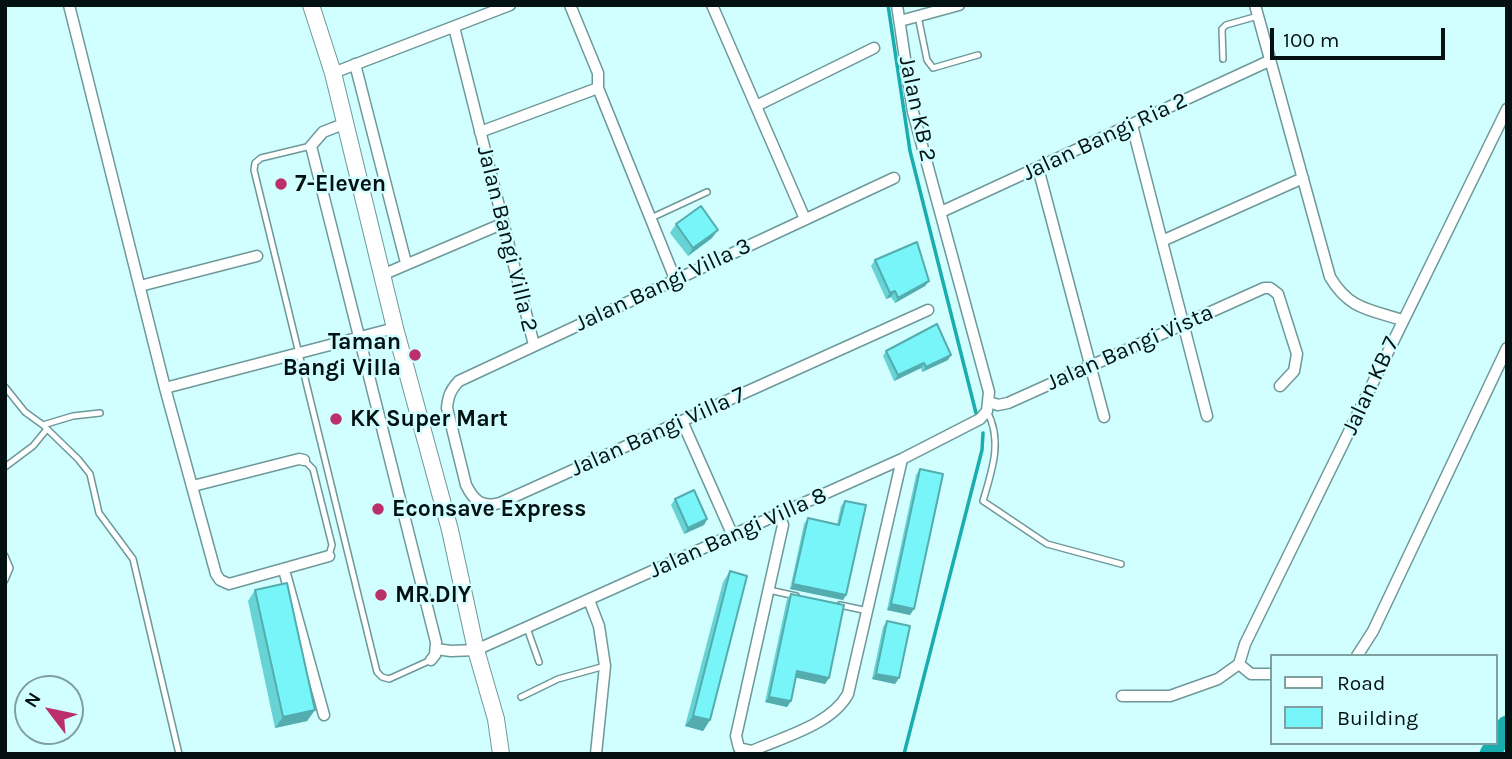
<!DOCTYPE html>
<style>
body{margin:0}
#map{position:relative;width:1512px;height:759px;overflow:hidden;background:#d1feff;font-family:Karla,sans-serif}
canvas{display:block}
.frame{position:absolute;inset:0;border:7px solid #031112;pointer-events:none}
.legend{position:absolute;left:1270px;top:654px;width:228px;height:91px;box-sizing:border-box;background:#d1feff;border:2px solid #7f9fa0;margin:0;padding:9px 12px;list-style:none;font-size:21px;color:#031112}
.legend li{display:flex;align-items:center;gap:14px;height:35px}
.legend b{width:35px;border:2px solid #7f9fa0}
.north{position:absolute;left:14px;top:675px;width:70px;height:70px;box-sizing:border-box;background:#d1feff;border:2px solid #7f9fa0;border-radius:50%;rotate:302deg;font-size:19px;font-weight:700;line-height:28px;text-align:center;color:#031112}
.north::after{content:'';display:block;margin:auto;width:24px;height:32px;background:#bb306a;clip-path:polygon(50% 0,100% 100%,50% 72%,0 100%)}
.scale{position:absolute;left:1270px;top:28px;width:175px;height:32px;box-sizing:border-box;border:4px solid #031112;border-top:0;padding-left:9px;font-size:21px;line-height:24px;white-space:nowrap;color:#031112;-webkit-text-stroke:5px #d1feff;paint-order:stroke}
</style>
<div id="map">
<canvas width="1512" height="759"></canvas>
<div class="frame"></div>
<ul class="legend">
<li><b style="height:9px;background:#fff"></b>Road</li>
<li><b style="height:19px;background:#78f5f8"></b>Building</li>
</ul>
<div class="north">N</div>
<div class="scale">100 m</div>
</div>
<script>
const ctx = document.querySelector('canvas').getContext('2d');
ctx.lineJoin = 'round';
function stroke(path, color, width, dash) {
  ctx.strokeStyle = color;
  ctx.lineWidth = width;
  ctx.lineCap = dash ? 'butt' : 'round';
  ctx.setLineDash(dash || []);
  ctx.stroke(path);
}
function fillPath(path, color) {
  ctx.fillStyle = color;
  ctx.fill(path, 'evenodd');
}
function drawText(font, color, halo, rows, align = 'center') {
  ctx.font = font + ' Karla,sans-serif';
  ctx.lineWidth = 5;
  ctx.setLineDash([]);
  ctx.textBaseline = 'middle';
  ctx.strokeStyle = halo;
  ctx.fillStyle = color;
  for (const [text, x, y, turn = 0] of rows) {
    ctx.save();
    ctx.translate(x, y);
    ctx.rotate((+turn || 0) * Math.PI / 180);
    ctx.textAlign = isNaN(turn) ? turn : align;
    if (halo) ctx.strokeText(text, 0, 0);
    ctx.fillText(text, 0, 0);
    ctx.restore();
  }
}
stroke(new Path2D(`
 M888,5L910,151L976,413
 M904,754L982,450L983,433`), '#19adb0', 3.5);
stroke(new Path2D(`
 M1490,754L1507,726`), '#19adb0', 21);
const lane = new Path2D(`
 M918,16L927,60L933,68L978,55
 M1223,59L1222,29L1226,25L1258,16
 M311,146L261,158L255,163L254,170L377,672L382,677L389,679L431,660
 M651,218L707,192
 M5,387L25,412L43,425L78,459L90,474L99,513L133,559L179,754
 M987,411C1003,441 992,470 983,501L1047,544L1121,564
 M43,425L73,416L100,413
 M304,460L313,469L332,545L329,555
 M5,467L33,446L47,429
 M5,556L10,568L5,580
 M769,590L796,596
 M840,605L868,611
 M527,628L539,662
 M521,697L558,679L605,666`);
const street = new Path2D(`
 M69,5L165,388L216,574L220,580L229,584L329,556
 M570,5L598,73V88L675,279
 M712,5L805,219
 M1255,5L1330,277C1349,309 1368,309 1402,320
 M900,21L959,5
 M454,27L534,345
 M355,64L406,263
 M333,73L510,5
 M756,106L874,48
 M346,123L323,132L311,146L436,642L435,655L431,660
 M1132,125L1207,416
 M480,132L598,88
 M1038,168L1104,417
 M894,178L459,381C451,389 448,396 447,408L466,485C474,501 482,508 500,503L928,310
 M941,212L1269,61
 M1162,241L1303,178
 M382,275L504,223
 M140,286L257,256
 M165,388L395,328
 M989,402L998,405L1008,403L1264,288H1270L1278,294L1297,354L1294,371L1280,386
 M682,421L733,536
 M193,486L299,459L304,460
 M779,515L783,525L736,736L739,748L752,751C783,737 831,725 848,694L902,459
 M284,570L324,715
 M589,600L599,626L605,666L596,754
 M436,649L451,651L476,650L902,459L980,419L987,411L989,392L913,112L897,5
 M1357,656L1373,631L1507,348
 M1239,664L1245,644C1334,466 1419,287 1507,109
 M1239,664L1251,674H1272
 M1122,696H1170L1218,679L1239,664`);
const secondary = new Path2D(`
 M311,5L333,73L395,328L450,530L476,650L496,719L501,754`);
stroke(lane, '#6e9899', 8);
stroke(street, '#6e9899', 13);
stroke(secondary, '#6e9899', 18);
stroke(lane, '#fff', 5);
stroke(street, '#fff', 10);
stroke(secondary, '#fff', 16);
fillPath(new Path2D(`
 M676,224L712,238L688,256L670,233Z
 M875,260L929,281L925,286L895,303L891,297L886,299L871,266Z
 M886,351L948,360L922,372L921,368L894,381L883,356Z
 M920,469L910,615L887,610L916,475Z
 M675,499L707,519L704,525L684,534L671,505Z
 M845,501L846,595L843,600L790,589L804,524L808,518L837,524L841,506Z
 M730,571L710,720L703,731L685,726L723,582Z
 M255,590L315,710L307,721L275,728L248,601Z
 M791,594L829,678L825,684L796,677L791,701L787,707L765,702L787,599Z
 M887,621L899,678L895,684L872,679L883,627Z`), '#67d3d5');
fillPath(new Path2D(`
 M718,230L712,238L688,256L693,248Z
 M929,281L925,286L895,303L898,298Z
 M895,291L891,297L886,299L890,293Z
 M951,355L948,360L922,372L926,367Z
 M924,363L921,368L894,381L898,375Z
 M707,519L704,525L684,534L688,528Z
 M793,584L846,595L843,600L790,589Z
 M891,604L914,609L910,615L887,610Z
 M797,671L829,678L825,684L793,677Z
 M876,674L899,678L895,684L872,679Z
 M769,697L791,701L787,707L765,702Z
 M315,710L307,721L275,728L283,717Z
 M693,716L710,720L703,731L685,726Z`), '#54acae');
const building = new Path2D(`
 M701,206L718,230L693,248L676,224Z
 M917,242L929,281L898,298L895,291L890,293L875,260Z
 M937,324L951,355L926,367L924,363L898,375L886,351Z
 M920,469L943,474L914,609L891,604Z
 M694,490L707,519L688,528L675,499Z
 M845,501L866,505L846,595L793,584L808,518L839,525Z
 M730,571L747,576L710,720L693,716Z
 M287,583L315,710L283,717L255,590Z
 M791,594L844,605L829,678L797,671L791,701L769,697Z
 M887,621L910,626L899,678L876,674Z`);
fillPath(building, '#78f5f8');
stroke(building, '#54acae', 2);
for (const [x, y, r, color] of [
 [281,184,7,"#bb306a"],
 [415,355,7,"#bb306a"],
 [336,419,7,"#bb306a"],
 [378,509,7,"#bb306a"],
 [381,595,7,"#bb306a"]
]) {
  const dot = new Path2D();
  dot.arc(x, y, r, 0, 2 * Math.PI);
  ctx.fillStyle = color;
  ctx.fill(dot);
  stroke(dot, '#d1feff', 2.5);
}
drawText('23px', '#031112', '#d1feff', [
 ["Jalan KB 2",917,109,78],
 ["Jalan Bangi Ria 2",1105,137,-25],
 ["Jalan Bangi Villa 2",507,239,76],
 ["Jalan Bangi Villa 3",663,285,-25],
 ["Jalan Bangi Vista",1130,348,-24],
 ["Jalan KB 7",1371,386,-65],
 ["Jalan Bangi Villa 7",658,432,-24],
 ["Jalan Bangi Villa 8",738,533,-24]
]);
drawText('bold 23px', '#031112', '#d1feff', [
 ["7-Eleven",295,184],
 ["Taman",401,342,"right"],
 ["Bangi Villa",401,368,"right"],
 ["KK Super Mart",350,419],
 ["Econsave Express",392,509],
 ["MR.DIY",395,595]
], 'left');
</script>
